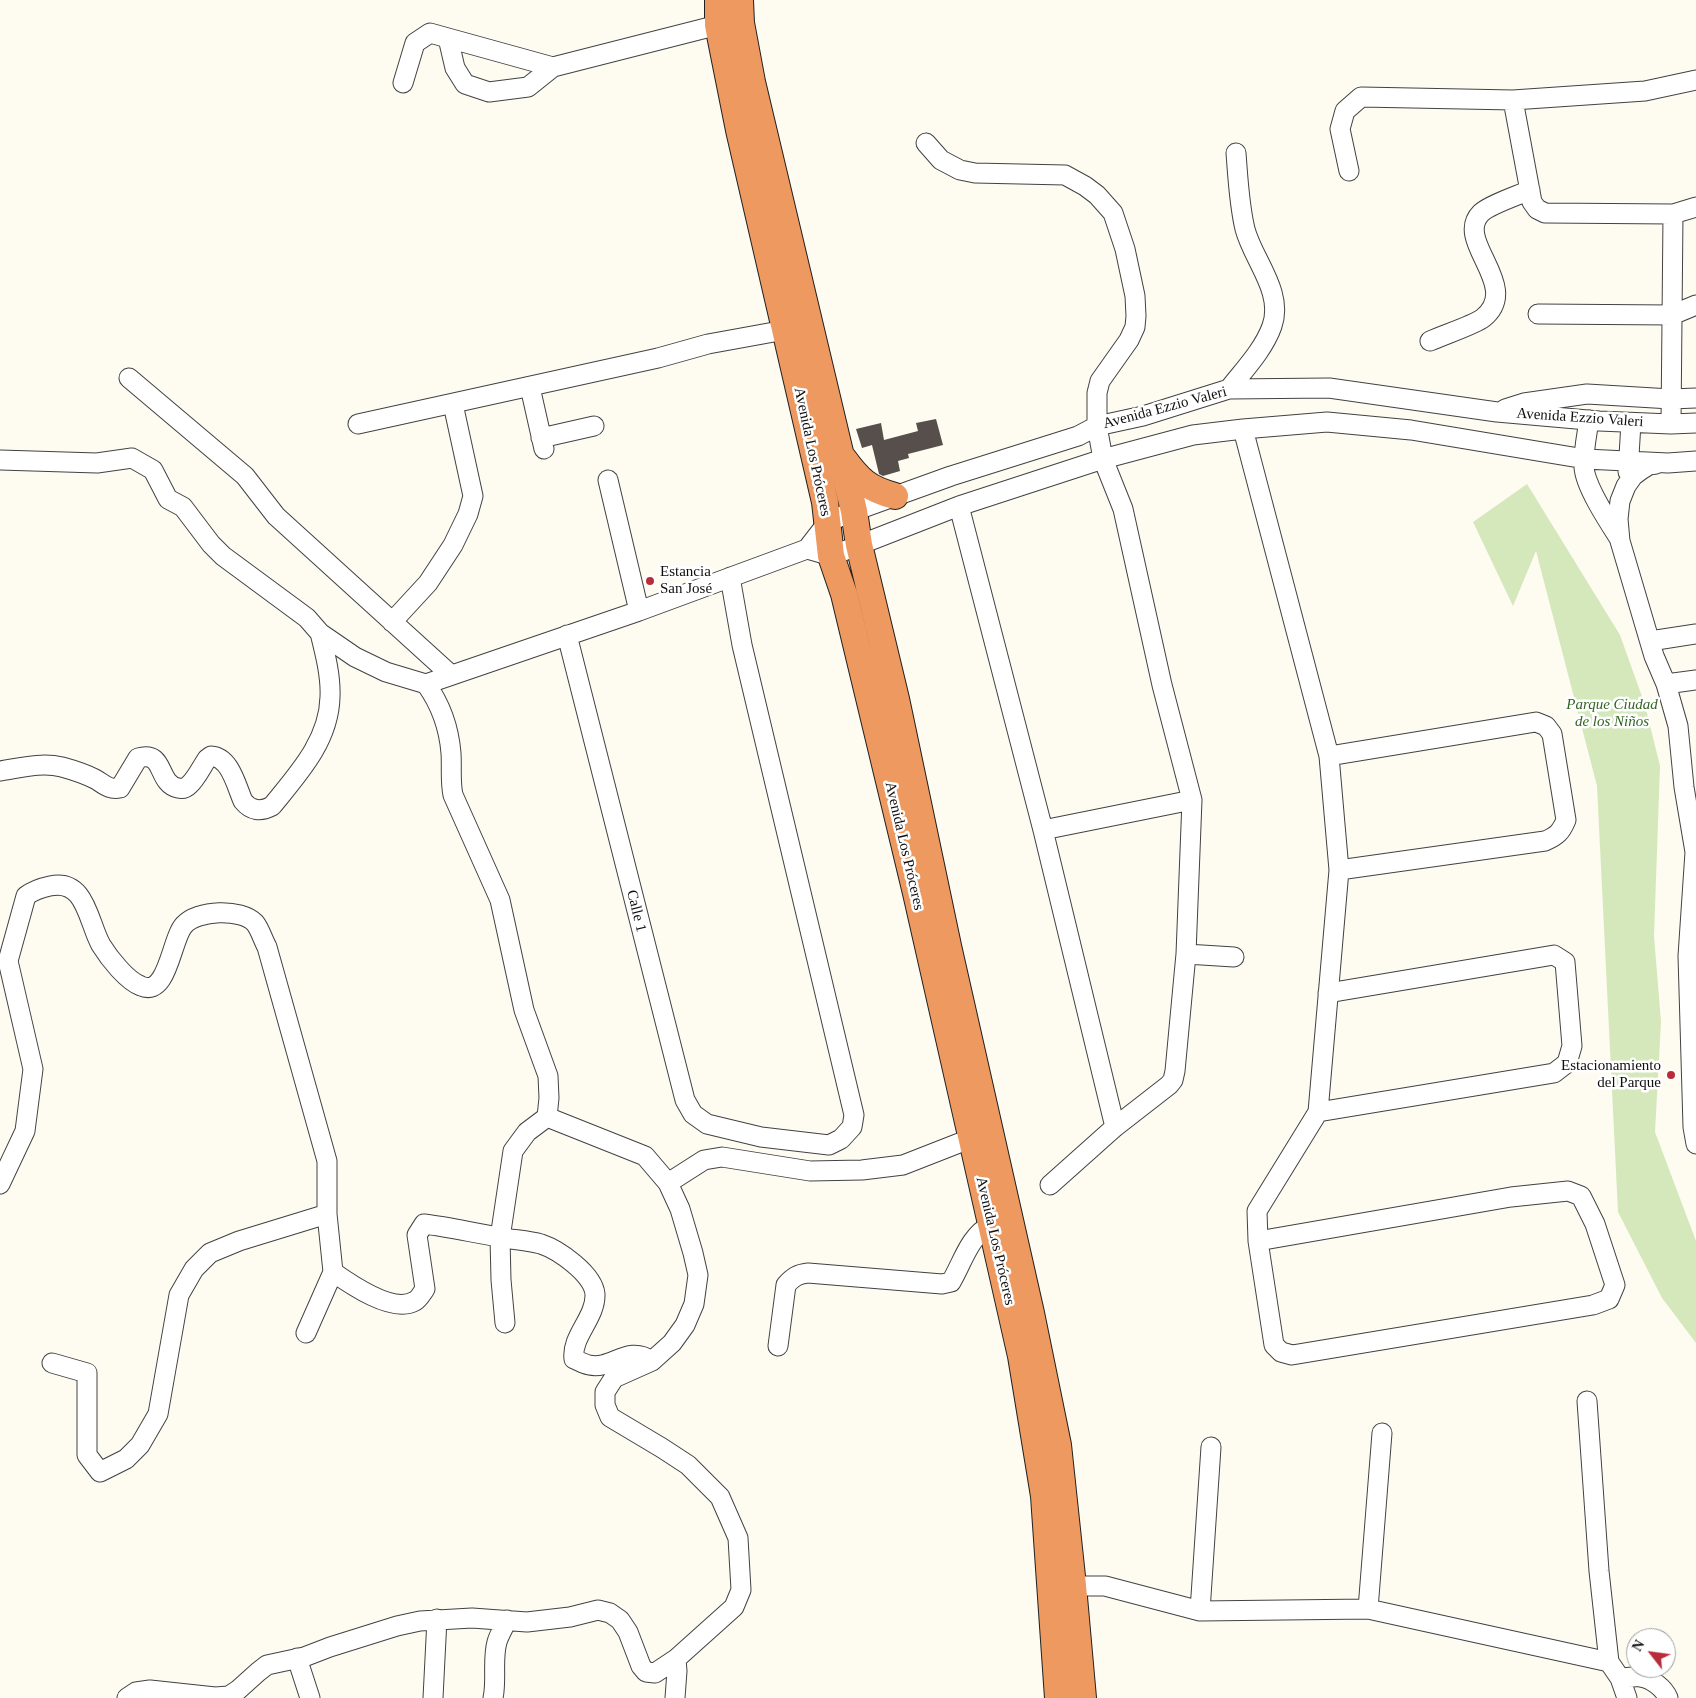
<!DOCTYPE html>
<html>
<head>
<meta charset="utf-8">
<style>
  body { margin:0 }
  #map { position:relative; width:1696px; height:1698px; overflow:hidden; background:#fefbf1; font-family:"Times New Roman",serif }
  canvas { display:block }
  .north { position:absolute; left:1626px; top:1628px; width:50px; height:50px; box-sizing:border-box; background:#fff; border:1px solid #9f9f9f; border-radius:50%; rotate:300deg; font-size:14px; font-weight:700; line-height:20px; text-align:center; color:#0f0f0f }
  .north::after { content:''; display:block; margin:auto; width:18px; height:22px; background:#b92d3b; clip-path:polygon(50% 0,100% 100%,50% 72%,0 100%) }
</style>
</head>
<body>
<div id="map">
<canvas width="1696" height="1698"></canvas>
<div class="north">N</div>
</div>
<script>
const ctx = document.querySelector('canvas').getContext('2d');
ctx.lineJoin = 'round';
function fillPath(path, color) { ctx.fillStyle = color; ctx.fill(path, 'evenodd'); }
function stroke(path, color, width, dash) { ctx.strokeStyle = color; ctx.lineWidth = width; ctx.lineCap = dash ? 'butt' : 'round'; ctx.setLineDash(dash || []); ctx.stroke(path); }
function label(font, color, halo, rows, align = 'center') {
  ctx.font = font + ' "Times New Roman",serif'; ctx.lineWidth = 5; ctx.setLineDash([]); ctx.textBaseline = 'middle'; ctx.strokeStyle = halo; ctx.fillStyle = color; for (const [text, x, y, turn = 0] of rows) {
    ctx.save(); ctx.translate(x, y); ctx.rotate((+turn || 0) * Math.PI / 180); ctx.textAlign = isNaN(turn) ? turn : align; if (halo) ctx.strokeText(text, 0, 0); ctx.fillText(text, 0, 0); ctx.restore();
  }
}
fillPath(new Path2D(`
  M1527 484 1620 635 1645 705 1660 766 1654 936 1661 1022 1655 1132 1696 1241V1343L1662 1298 1618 1212 1597 786 1536 551 1513 606 1473 522Z`), '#d5e8bc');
fillPath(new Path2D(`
  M936 419 943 445 908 454 909 458 898 461 900 471 883 476 879 474 872 445 862 448 856 429 881 423 884 440 918 431 916 423Z`), '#574f4b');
const minor = new Path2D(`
  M448 38 553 67
  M403 83 415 43 430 33 448 38 455 68 465 84 489 92 528 87 553 67 718 25
  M1513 100 1532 202 1537 209 1545 213 1673 214 1696 207
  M926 143 941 160 960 170 975 173 1065 175 1085 186 1097 195 1113 213 1125 249 1135 296 1136 316 1135 327 1129 340 1100 381 1097 393V426L1103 459 1123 509 1162 685 1192 800 1186 954 1175 1071 1173 1080 1169 1085 1115 1127 1050 1185
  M1349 171 1340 129 1345 111 1361 97 1513 100 1645 91 1696 80
  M1538 314 1672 315 1696 305
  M1430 341C1443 335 1474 325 1483 318 1523 286 1453 241 1481 213 1489 205 1519 195 1530 190
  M129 378 245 476 276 516 451 675
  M530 387 544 449
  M1229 389C1244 370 1264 349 1272 326 1284 292 1253 260 1245 229 1239 204 1238 178 1236 153
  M1505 409 1524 403 1587 394 1671 399 1696 398
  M1589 420C1587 435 1583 452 1584 467 1585 486 1608 521 1619 538
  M358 424 658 358 708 344 785 330
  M1671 424 1673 214
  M1243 429 1329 756 1339 870 1318 1112 1257 1211 1258 1241 1274 1345 1281 1352 1292 1355 1593 1305 1609 1299 1615 1285 1595 1224 1581 1196 1568 1191 1511 1197 1258 1241
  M541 438 594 426
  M0 460 97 463 132 458 153 470 168 499 183 507 211 544 223 556 307 618 320 633
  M1656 464 1649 465 1641 470 1633 476 1626 486 1620 501 1618 519 1620 541 1654 656 1666 684 1678 726 1684 787 1695 852 1688 956 1693 1127 1696 1144
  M1628 472 1631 423
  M608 480 639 611
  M959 506 1043 830 1115 1127
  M807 549 828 522 854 511 951 476 1078 436 1097 426 1143 416 1229 389 1329 388 1497 412 1599 421 1671 424 1696 423
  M392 622 428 583 453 545 468 514 473 496 453 404
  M567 635 685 1100 693 1114 707 1124 761 1137 829 1145 841 1139 852 1127 854 1115 742 645 730 577
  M1650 641 1696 634
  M1666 684 1696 680
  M1329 756 1536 722 1546 726 1552 734 1566 820C1561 832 1557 836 1545 841L1339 870
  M0 771C20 768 41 762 62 767 73 770 85 774 95 779 104 784 108 790 120 788L138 758C166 750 156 783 178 788 182 789 186 788 189 785 196 779 201 768 207 759L211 756C230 757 236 785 243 801 251 811 261 812 272 806 298 774 329 741 330 697 331 676 325 653 320 633L355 657 386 672 426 684 639 611 807 549 831 556 959 506 1103 459 1193 435 1243 429 1327 422 1411 430 1585 459 1668 463 1696 461
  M1043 830 1192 800
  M1186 954 1234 957
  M1318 1112 1554 1073 1567 1063 1572 1046 1565 962 1554 955 1328 993
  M668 1183 704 1160 722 1157 810 1171 862 1170 903 1165 972 1138
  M0 1184 25 1131 33 1069 8 961 26 896C34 890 40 888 50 886 86 878 88 922 101 945 109 958 127 981 141 986 168 998 171 939 184 925 197 910 241 908 255 923 260 929 263 940 267 947L327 1161V1214L333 1272 306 1333
  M333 1272C350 1284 393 1314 415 1301 419 1299 422 1293 425 1289L417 1235 424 1224C449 1227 474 1233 499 1237 513 1240 527 1240 541 1244 559 1250 593 1274 595 1294 596 1318 571 1336 574 1359 579 1361 584 1364 589 1365 613 1370 627 1344 652 1361
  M505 1323 501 1280 500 1238 513 1151 527 1132 547 1117
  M778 1346 786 1285C793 1277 798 1274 808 1273L942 1284 951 1282C963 1262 969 1236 991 1225
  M52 1363 87 1373V1455L100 1472 126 1459 140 1445 158 1414 179 1295 194 1269 210 1253 239 1241 327 1214
  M1587 1401 1599 1571 1609 1662
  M1073 1586H1105L1200 1611 1368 1609 1609 1662 1620 1678 1627 1698
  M1368 1609 1382 1433
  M1200 1611 1211 1447
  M297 1658 310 1698
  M1620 1678C1626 1678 1634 1676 1640 1677 1651 1678 1664 1688 1668 1698
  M127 1698 136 1692 150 1690 215 1697 229 1696 238 1690 258 1672 267 1665 304 1657 330 1647 397 1626 420 1621 472 1618 527 1622 570 1617 598 1610 610 1613 620 1620 628 1632 641 1666 646 1672 655 1673 676 1659 734 1607 741 1590 738 1538 720 1497 688 1465 662 1448 610 1417 605 1405V1392L614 1378 652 1361 672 1343 685 1325 694 1304 698 1275 693 1253 680 1209 668 1183 645 1156 547 1117 549 1098 548 1076 524 1010 500 900 453 795C450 781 452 767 451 753 449 728 441 705 426 684
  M433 1698 437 1619
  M493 1698C497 1680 492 1660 497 1642 499 1635 504 1627 507 1620
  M675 1698 677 1671 676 1659`);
const highway = new Path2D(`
  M718 0V25L739 130 825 502 831 556 844 594 916 893 1021 1356 1044 1496 1058 1698
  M740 0 741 23 752 82 854 511 859 545 896 699 948 946 1031 1313 1058 1445 1073 1586 1083 1698
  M843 458C859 480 868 489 895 496`);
stroke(minor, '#424242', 21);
stroke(highway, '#202020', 28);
stroke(minor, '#fff', 19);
stroke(highway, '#ed9960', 26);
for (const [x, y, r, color] of [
  [650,581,5,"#b92d3b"],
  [1671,1075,5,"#b92d3b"]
]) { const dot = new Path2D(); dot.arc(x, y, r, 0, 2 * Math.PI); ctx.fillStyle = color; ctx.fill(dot); stroke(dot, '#fff', 2); }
label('15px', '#0f0f0f', '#fff', [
  ["Avenida Ezzio Valeri",1165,408,-15],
  ["Avenida Ezzio Valeri",1580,418,4],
  ["Avenida Los Próceres",812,452,78],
  ["Avenida Los Próceres",904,846,77],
  ["Calle 1",636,911,76],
  ["Avenida Los Próceres",995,1241,77]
]);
label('15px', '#0f0f0f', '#fff', [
  ["Estancia",660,572],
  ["San José",660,589],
  ["Estacionamiento",1661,1066,"right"],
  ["del Parque",1661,1083,"right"]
], 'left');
label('italic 15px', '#336421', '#fff', [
  ["Parque Ciudad",1612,705],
  ["de los Niños",1612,722]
]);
</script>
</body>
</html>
